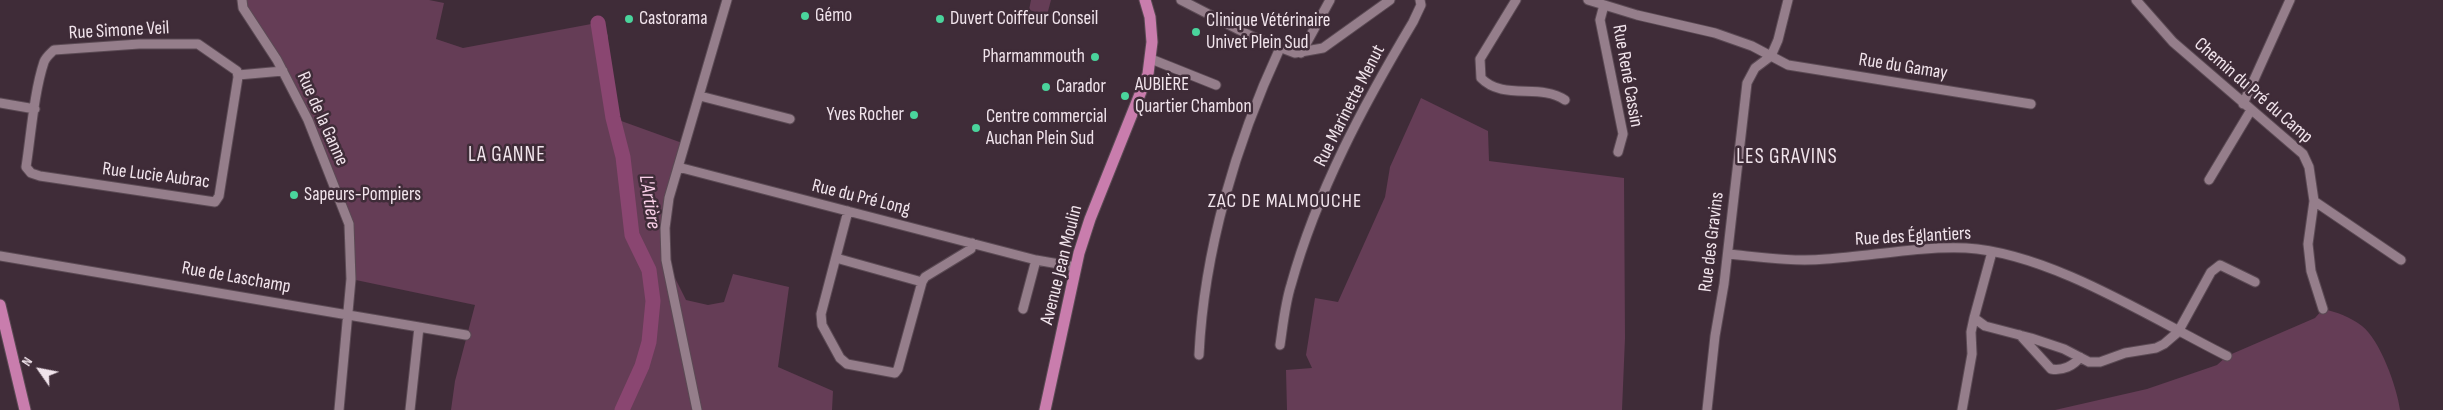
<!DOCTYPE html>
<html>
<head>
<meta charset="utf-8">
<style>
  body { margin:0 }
  #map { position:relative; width:2443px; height:410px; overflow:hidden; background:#3f2c38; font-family:"Sofia Sans Condensed",sans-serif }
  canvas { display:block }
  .north { position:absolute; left:15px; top:345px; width:50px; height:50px; -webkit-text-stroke:4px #3f2c38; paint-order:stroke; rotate:303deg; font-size:14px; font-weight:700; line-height:20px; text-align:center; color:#f1e4ec }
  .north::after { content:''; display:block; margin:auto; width:18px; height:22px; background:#f1e4ec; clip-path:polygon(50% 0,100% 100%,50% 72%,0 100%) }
</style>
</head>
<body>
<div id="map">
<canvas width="2443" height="410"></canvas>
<div class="north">N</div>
</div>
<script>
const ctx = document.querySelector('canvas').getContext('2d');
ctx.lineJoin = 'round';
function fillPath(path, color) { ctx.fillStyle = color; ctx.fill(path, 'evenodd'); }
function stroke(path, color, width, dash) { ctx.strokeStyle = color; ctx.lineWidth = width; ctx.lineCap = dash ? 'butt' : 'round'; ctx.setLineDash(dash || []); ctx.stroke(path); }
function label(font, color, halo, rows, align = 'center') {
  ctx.font = font + ' "Sofia Sans Condensed",sans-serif'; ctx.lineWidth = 5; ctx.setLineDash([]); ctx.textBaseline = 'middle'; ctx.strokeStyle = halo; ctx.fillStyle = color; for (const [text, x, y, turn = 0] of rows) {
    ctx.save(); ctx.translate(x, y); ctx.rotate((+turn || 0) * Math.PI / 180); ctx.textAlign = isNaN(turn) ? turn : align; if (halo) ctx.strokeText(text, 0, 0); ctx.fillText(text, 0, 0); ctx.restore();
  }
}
fillPath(new Path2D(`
  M242 0H429L444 3 436 39 463 48 602 22 608 36 606 79 613 118 685 144 669 198 666 260 686 300 708 305 724 302 733 274 789 287 778 367 833 391 832 410H451L455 381 475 305 351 279 349 224 308 120Z
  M1031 0H1051L1047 15 1029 10Z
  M1421 98 1488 131 1489 161 1624 178 1625 338 1622 410H1287L1286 370 1312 368 1306 355 1315 298 1338 302 1385 197 1390 167Z
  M2323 309C2337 312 2350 317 2362 326 2380 340 2397 387 2400 410H2055L2147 389 2217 365 2227 356 2315 318Z`), '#653d56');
stroke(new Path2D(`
  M598 23 613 118 623 157 632 235 649 270 653 301 649 342 642 366 622 410`), '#8a4671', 15);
const minor = new Path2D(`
  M242 0 243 8 277 60 308 120 349 224 351 279 339 410
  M1181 0 1253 37 1295 53 1323 48 1390 0
  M1516 0 1480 59 1481 78C1503 101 1540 83 1565 100
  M1588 0 1637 15 1715 33 1752 46 1788 65 2031 104
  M2136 0 2173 42 2303 154 2309 167 2314 201 2308 244 2311 271 2323 309
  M1604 5 1600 20 1623 134 1618 152
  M139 44H198L237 71 238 77 219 196 215 202 40 176 31 173 26 167C31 135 34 92 44 62 46 57 50 54 54 50Z
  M1301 53 1330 0
  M1151 59 1216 85
  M238 75 283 71
  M700 96 790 119
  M0 103 35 109
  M2243 104 2290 0
  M678 167 1036 260 1076 267
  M2209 180 2251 110
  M2314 201 2401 260
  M848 211 821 314 822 325 840 358 847 364 895 373 898 369 922 282 925 277 971 249 972 243
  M1992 252 1974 318 1985 326 2031 338 2064 349 2089 362H2100L2125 353 2156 348 2164 344 2178 332 2211 272 2220 265 2255 282
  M1728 254C1760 257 1793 262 1826 259 1871 256 1920 246 1966 248 2050 253 2151 318 2227 356
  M0 256 466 335
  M836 258 922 282
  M1023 309 1036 260
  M2020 335 2051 369C2062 371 2074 366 2080 357
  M1280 345C1283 325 1285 304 1291 285 1317 191 1364 104 1413 22L1421 5 1420 0
  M1199 355C1204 250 1236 143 1280 48
  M410 410 419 327
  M697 410 666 260 665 228 669 198 727 0
  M1707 410 1715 336 1724 284 1747 83 1755 68 1771 56 1778 40 1788 0
  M1962 410 1972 354 1971 332 1974 318`);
const major = new Path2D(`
  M0 305 25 410
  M1045 410 1079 253 1090 219 1148 74 1152 42 1150 17 1145 0`);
stroke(minor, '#5b4a54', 11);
stroke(major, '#5b4a54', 13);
stroke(minor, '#957e8b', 9);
stroke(major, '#c97dad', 11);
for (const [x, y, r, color] of [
  [805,16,5,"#4ad49c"],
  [629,19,5,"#4ad49c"],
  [940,19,5,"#4ad49c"],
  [1196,32,5,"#4ad49c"],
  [1095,57,5,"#4ad49c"],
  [1046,87,5,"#4ad49c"],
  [1125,96,5,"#4ad49c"],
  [914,115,5,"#4ad49c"],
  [976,128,5,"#4ad49c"],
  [294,195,5,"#4ad49c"]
]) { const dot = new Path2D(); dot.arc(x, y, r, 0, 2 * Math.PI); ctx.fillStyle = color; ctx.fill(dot); stroke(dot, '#3f2c38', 2); }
label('19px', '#f1e4ec', '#3f2c38', [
  ["Gémo",815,16],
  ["Castorama",639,19],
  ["Duvert Coiffeur Conseil",950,19],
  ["Clinique Vétérinaire",1206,21],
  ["Univet Plein Sud",1206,43],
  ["Pharmammouth",1085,57,"right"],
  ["AUBIÈRE",1135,85],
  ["Quartier Chambon",1135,107],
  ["Carador",1056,87],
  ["Yves Rocher",904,115,"right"],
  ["Centre commercial",986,117],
  ["Auchan Plein Sud",986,139],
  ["Sapeurs-Pompiers",304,195]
], 'left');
label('19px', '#f1e4ec', '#3f2c38', [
  ["Rue Simone Veil",119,31,-3],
  ["Rue du Gamay",1903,67,9],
  ["Rue René Cassin",1627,76,80],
  ["Chemin du Pré du Camp",2253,91,41],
  ["Rue Marinette Menut",1350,106,-63],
  ["Rue de la Ganne",322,119,66],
  ["Rue Lucie Aubrac",156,176,7],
  ["Rue du Pré Long",861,198,14],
  ["Rue des Églantiers",1913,237,-3],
  ["Rue des Gravins",1712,242,-83],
  ["Avenue Jean Moulin",1062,265,-76],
  ["Rue de Laschamp",236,278,10]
]);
label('italic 20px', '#f8cfe7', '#3f2c38', [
  ["L'Artière",649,202,81]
]);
ctx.letterSpacing = '1px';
label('20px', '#f1e4ec', '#3f2c38', [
  ["ZAC DE MALMOUCHE",1285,202]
]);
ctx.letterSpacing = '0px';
ctx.letterSpacing = '1px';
label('21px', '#f1e4ec', '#3f2c38', [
  ["LA GANNE",507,156],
  ["LES GRAVINS",1787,158]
]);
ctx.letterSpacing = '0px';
</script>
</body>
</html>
